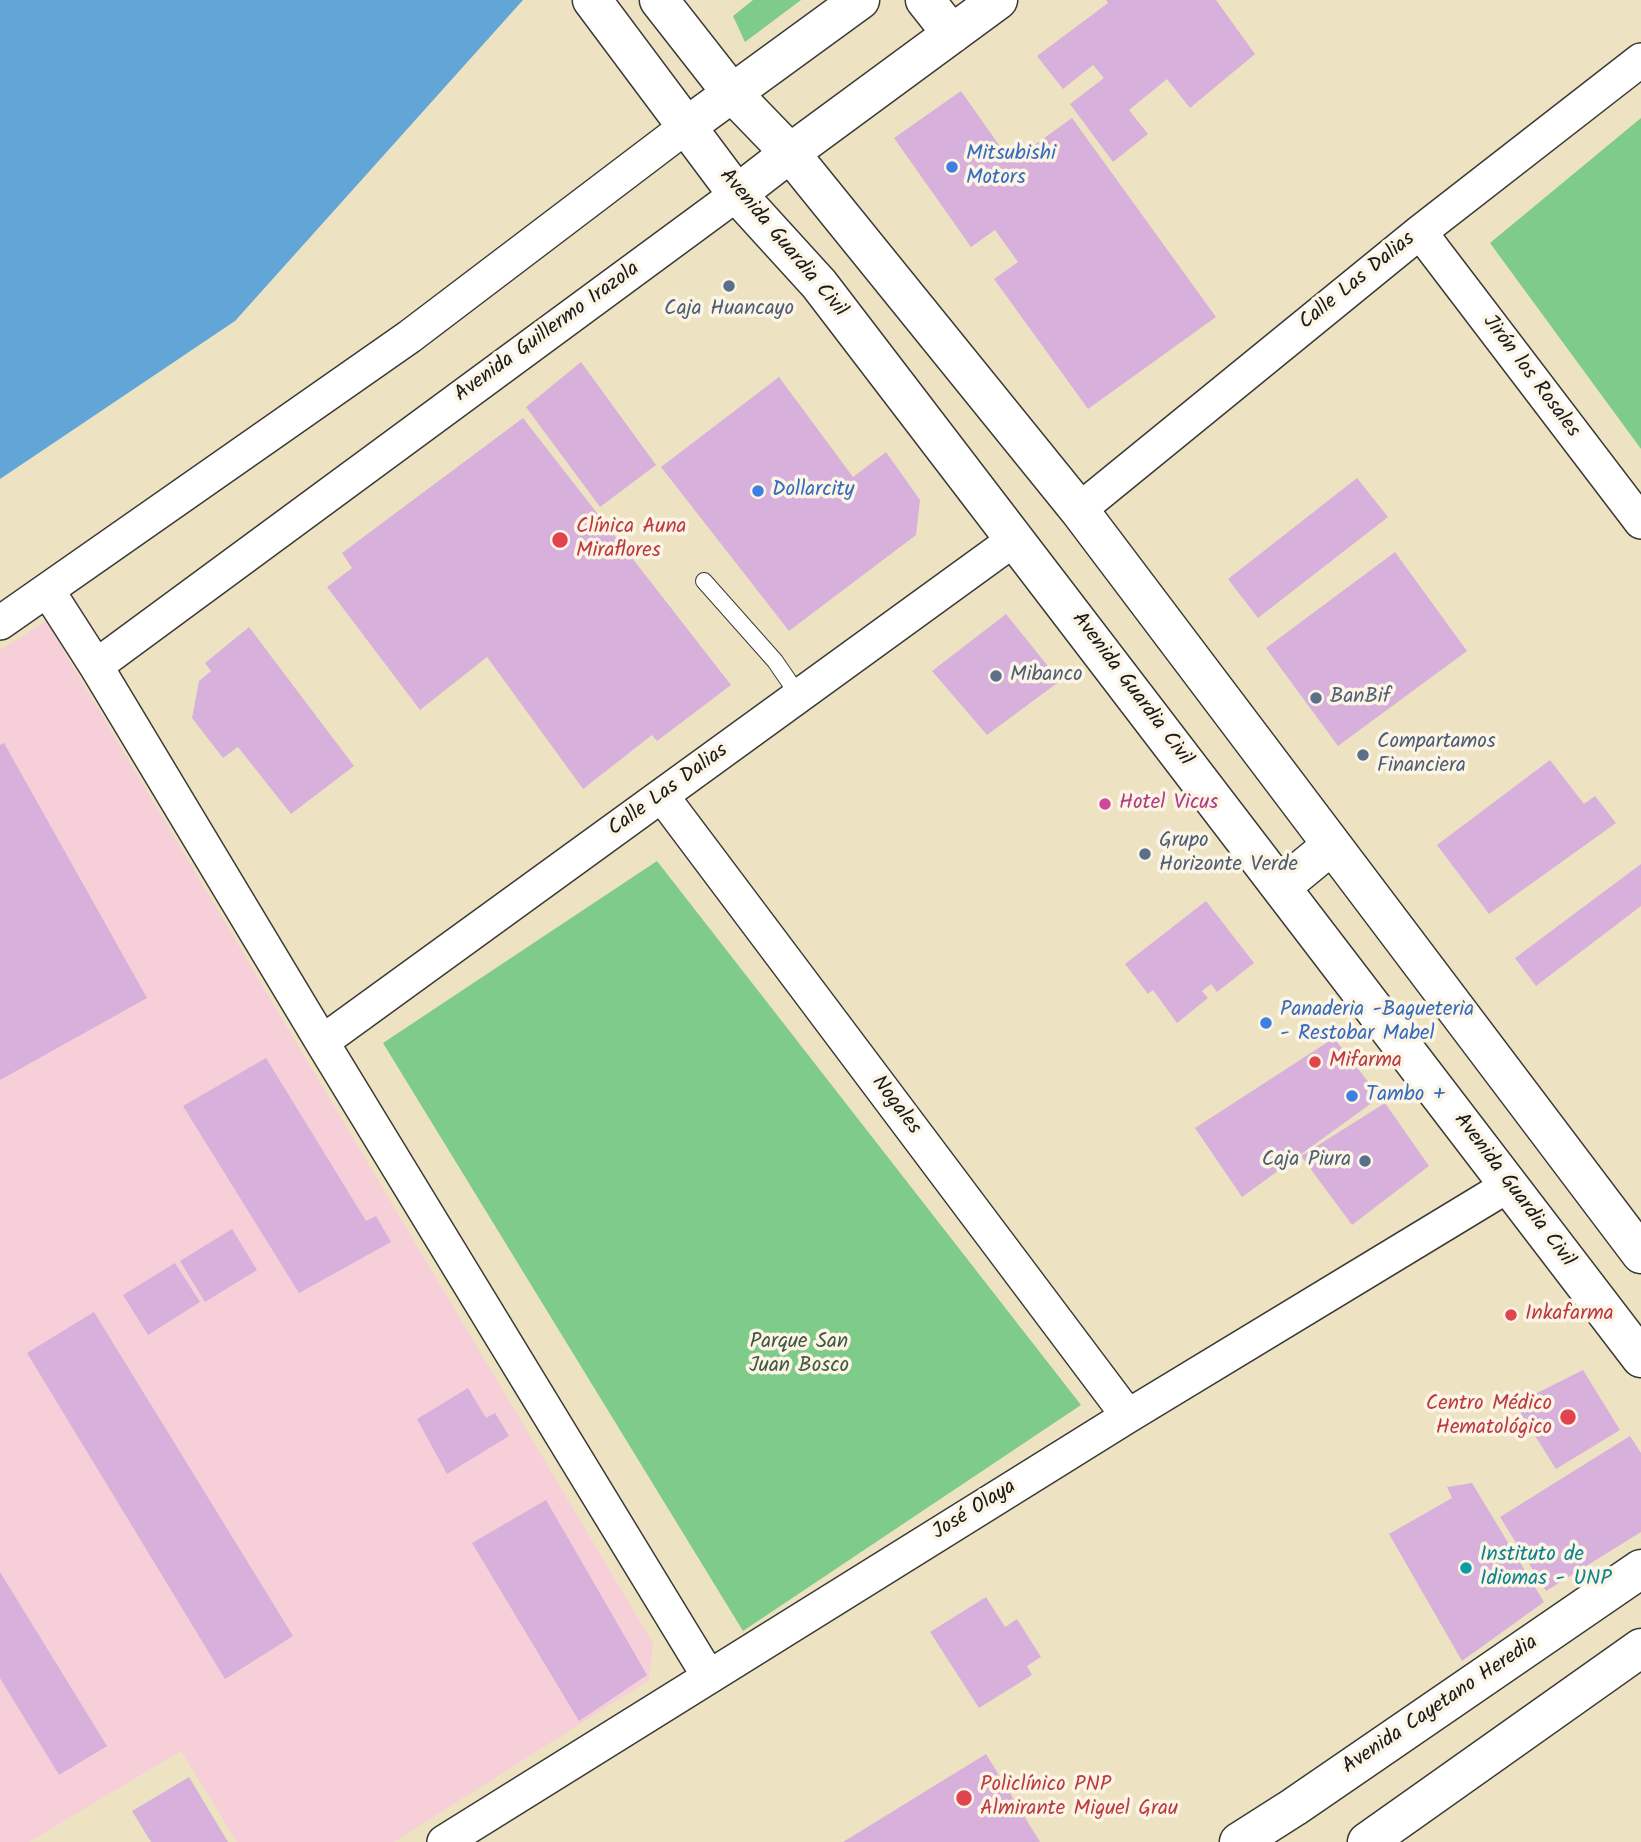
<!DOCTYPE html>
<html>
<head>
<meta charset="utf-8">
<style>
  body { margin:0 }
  canvas { display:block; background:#ede3c3 }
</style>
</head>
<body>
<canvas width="1641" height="1842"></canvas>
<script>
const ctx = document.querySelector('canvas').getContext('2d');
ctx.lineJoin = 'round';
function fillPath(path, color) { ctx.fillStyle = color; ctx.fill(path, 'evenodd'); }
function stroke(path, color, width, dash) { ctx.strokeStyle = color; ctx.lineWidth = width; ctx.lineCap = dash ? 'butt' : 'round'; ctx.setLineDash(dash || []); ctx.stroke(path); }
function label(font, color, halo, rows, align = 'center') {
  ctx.font = font + ' Kalam,sans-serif'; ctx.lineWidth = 7; ctx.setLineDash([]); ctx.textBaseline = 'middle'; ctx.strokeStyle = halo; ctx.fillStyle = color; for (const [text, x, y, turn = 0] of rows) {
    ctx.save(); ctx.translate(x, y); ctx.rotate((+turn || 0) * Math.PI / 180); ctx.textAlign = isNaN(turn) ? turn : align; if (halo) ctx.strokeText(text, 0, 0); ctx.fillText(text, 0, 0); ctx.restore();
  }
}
fillPath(new Path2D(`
  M46 621 653 1643 649 1680 394 1842H237L181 1751 29 1842H0V650Z`), '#f6cfd8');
fillPath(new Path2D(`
  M753 0H801L745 42 733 16Z
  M1641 118V449L1490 243Z
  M657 861 1081 1405 743 1631 383 1043Z`), '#7fcb8a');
fillPath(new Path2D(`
  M0 0H523L235 321 0 479Z`), '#61a6d6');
fillPath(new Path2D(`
  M1106 0H1216L1255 54 1190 108 1167 79 1129 110 1148 134 1113 162 1070 104 1104 78 1093 65 1063 89 1037 56 1108 3Z
  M961 91 1011 162 1072 118 1216 317 1088 409 994 279 1018 262 995 230 971 247 894 138Z
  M581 362 656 465 600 507 526 407Z
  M779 377 853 477 886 452 920 500 916 535 789 631 661 467Z
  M523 418 731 685 657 741 652 735 583 789 487 657 420 710 327 587 352 568 342 553Z
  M1357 478 1388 517 1258 618 1228 579Z
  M1395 552 1467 651 1338 746 1266 648Z
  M1006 614 1060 681 987 735 932 671Z
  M249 627 354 766 291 814 238 747 223 758 192 718 199 681 211 671 205 663Z
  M4 743 147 998 0 1080V745Z
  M1550 760 1584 804 1595 796 1616 823 1489 914 1437 845Z
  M1641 864V906L1536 986 1515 958Z
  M1206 901 1254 963 1217 992 1211 984 1202 991 1208 998 1177 1023 1153 990 1148 994 1125 964Z
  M1334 1038 1380 1097 1242 1197 1195 1128Z
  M266 1058 366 1221 376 1216 391 1242 299 1293 183 1106Z
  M1385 1103 1429 1166 1352 1225 1301 1156Z
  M232 1229 257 1270 205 1302 180 1261Z
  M175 1263 200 1302 148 1335 123 1295Z
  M94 1312 293 1636 225 1679 27 1353Z
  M1583 1370 1620 1430 1556 1469 1515 1404Z
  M468 1388 486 1418 495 1413 509 1436 447 1474 417 1419Z
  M1630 1436 1641 1453V1532L1546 1591 1500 1517Z
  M1472 1483 1544 1602 1462 1661 1389 1534 1452 1498 1447 1487Z
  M546 1500 647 1675 579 1721 472 1543Z
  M0 1572 107 1746 59 1775 0 1678Z
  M986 1597 1005 1627 1017 1619 1041 1657 1027 1666 1032 1675 979 1708 930 1632Z
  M986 1754 1040 1842H843Z
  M189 1777 228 1842H151L132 1811Z`), '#d7b1db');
const lane = new Path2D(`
  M704 581 775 661 799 696`);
const street = new Path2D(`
  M1420 232 1641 522
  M1079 510 1420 232 1641 60
  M48 591 96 666 322 1042 709 1677
  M0 623 409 337 687 126
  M96 666 737 194
  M662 796 1128 1416
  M322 1042 1015 539
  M444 1842 1128 1416 1509 1185`);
const secondary = new Path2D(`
  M925 0 952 34
  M687 126 860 0
  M737 194 790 153 998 0
  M1239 1842 1294 1807 1641 1569
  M1367 1842 1641 1648`);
const primary = new Path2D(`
  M592 0 737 194 819 284 1641 1358
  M659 0 731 92 790 153 1079 510 1641 1254
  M1281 887 1332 845`);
stroke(lane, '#3b3a35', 18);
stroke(street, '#3b3a35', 36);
stroke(secondary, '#3b3a35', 41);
stroke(primary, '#3b3a35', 41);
stroke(lane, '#fff', 16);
stroke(street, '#fff', 33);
stroke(secondary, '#fff', 38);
stroke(primary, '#fff', 38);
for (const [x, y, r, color] of [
  [952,167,7,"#3f7fe0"],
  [729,286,7,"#5c6f8a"],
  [758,491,7,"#3f7fe0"],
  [560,540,9,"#e0444e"],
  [996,676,7,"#5c6f8a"],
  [1316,698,7,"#5c6f8a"],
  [1363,755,7,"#5c6f8a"],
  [1105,804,7,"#d1479c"],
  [1145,854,7,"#5c6f8a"],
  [1266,1023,7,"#3f7fe0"],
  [1315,1062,7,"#e0444e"],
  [1352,1096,7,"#3f7fe0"],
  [1365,1161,7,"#5c6f8a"],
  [1511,1315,7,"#e0444e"],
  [1568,1417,9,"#e0444e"],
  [1466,1568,7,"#0f9aa8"],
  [964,1798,9,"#e0444e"]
]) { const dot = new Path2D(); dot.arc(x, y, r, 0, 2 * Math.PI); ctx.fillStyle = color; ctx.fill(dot); stroke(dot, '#fcf5e5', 2.5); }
label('21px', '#366cbe', '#fcf5e5', [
  ["Mitsubishi",966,155],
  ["Motors",966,179],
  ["Dollarcity",772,491],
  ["Panaderia -Bagueteria",1280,1011],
  ["- Restobar Mabel",1280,1035],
  ["Tambo +",1366,1096]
], 'left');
label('21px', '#1c1c1c', '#fcf5e5', [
  ["Avenida Guardia Civil",782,244,50],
  ["Calle Las Dalias",1358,282,-39],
  ["Avenida Guillermo Irazola",548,333,-36],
  ["Jirón los Rosales",1530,377,53],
  ["Avenida Guardia Civil",1131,690,53],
  ["Calle Las Dalias",669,791,-36],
  ["Nogales",895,1106,53],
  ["Avenida Guardia Civil",1513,1191,53],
  ["José Olaya",975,1511,-32],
  ["Avenida Cayetano Heredia",1441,1706,-34]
]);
label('21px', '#4e5e75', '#fcf5e5', [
  ["Caja Huancayo",729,310,"center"],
  ["Mibanco",1010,676],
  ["BanBif",1330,698],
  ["Compartamos",1377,743],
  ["Financiera",1377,767],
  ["Grupo",1159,842],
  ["Horizonte Verde",1159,866],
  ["Caja Piura",1351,1161,"right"]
], 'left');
label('21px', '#be3a42', '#fcf5e5', [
  ["Clínica Auna",576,528],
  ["Miraflores",576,552],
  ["Mifarma",1329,1062],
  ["Inkafarma",1525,1315],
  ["Centro Médico",1552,1405,"right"],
  ["Hematológico",1552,1429,"right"],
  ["Policlínico PNP",980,1786],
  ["Almirante Miguel Grau",980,1810]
], 'left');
label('21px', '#b23c85', '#fcf5e5', [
  ["Hotel Vicus",1119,804]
], 'left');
label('21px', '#3f5942', '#fcf5e5', [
  ["Parque San",799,1343],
  ["Juan Bosco",799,1367]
]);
label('21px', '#0d838f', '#fcf5e5', [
  ["Instituto de",1480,1556],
  ["Idiomas - UNP",1480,1580]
], 'left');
</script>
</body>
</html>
